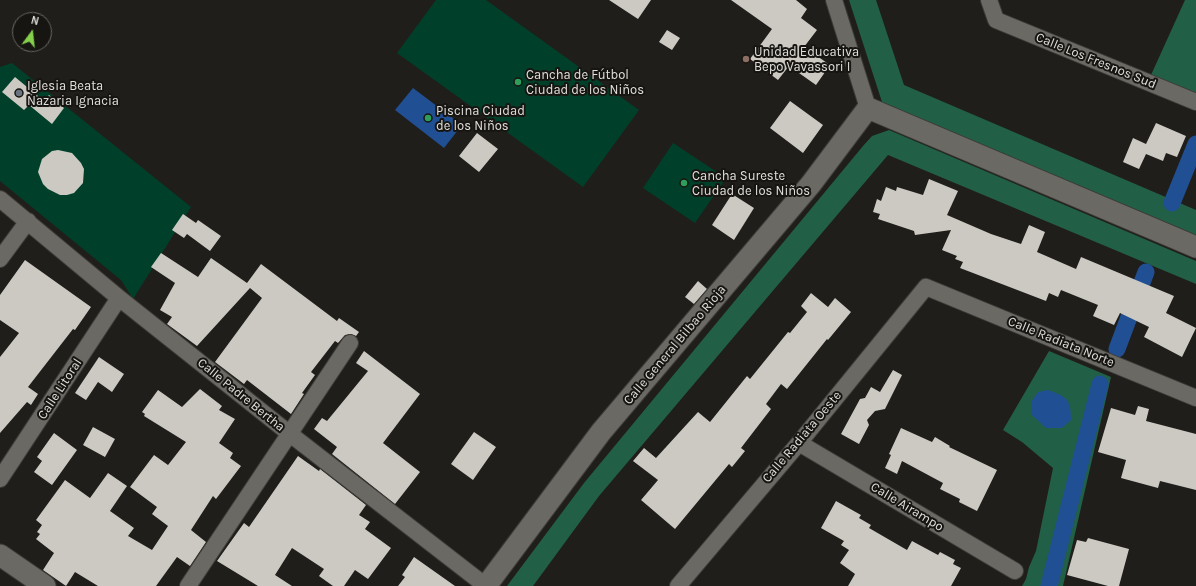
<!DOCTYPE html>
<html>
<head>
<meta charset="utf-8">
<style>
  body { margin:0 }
  #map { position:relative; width:1196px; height:586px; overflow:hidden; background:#201e1a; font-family:Karla,sans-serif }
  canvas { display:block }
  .north { position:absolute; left:12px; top:12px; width:40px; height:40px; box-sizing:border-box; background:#171511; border:1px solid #686662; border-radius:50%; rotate:15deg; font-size:11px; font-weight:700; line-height:16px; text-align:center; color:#e1dfdc }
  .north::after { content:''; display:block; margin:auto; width:14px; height:18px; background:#84d04d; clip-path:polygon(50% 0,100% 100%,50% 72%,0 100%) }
</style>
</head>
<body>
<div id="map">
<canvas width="1196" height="586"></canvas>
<div class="north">N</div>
</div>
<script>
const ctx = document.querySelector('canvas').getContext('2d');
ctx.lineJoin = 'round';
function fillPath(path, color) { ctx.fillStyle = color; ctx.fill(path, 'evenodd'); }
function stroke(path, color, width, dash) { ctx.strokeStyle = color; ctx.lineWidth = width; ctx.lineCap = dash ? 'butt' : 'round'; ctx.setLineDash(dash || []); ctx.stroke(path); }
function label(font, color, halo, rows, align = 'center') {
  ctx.font = font + ' Karla,sans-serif'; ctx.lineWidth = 4; ctx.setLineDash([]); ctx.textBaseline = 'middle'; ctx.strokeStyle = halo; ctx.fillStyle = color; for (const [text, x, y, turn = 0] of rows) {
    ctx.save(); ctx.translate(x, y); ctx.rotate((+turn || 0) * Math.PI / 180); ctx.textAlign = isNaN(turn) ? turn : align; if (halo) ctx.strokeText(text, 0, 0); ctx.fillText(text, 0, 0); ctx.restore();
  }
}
fillPath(new Path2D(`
  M436 0H486L639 110 583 187 397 53Z
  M12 63 191 207 133 299 121 280 0 181V67Z
  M673 143 726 178 695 223 643 188Z`), '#00402a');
fillPath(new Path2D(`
  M849 0H876L904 85 1196 210V235L882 102Z
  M1185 0H1196V94L1151 75Z
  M889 130 1196 261V284L888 155 599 496 533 586H507L584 483 863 146 872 136Z
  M1049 351 1111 377 1063 586H1022L1026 579 1029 567 1036 551 1053 468 1022 442 1003 430Z`), '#225f47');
fillPath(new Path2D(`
  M413 88 462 125 444 148 395 110Z
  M1048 390C1067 397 1071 399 1071 420L1062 428H1046L1031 414V402L1038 392Z`), '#214f94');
stroke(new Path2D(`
  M1172 203 1196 144
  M1117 349 1146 272
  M1049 586 1100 384`), '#214f94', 17);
fillPath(new Path2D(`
  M609 0H651L638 19Z
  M731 0H796L807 9 801 18 817 30 804 47 830 65 816 85 789 66 778 80 750 59 772 29Z
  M667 30 680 38 672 50 659 42Z
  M15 77 44 101 49 95 64 108 52 124 29 105 24 110 2 92Z
  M790 101 823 125 803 153 770 128Z
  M1156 123 1186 136 1177 157 1166 153 1163 161 1146 154 1139 169 1123 162 1133 138 1146 144Z
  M477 133 498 149 479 172 459 156Z
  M58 150 72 153 81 163 84 169 83 183 74 193 67 195H60L48 189 43 184 38 172 42 159 52 151Z
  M929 179 958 191 947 215 991 234 1021 244 1029 225 1045 232 1037 252 1076 269 1081 257 1174 296 1166 313 1196 328 1182 357 1144 337 1149 327 1120 313 1114 325 1093 316 1098 305 1061 290 1058 297 1049 293 1046 301 960 268 963 262 955 259 957 256 942 250 951 230 915 235 914 231 878 219 880 214 873 212 877 199 881 201 886 187 896 191 897 187 923 195Z
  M732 194 754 208 734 240 712 225Z
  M183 214 196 223 198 220 221 236 210 251 187 234 184 238 172 230Z
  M161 253 198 277 211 258 247 283 261 264 337 321 339 318 359 332 356 336 351 334 345 335 338 343 335 341 311 372 315 375 302 393 304 394 291 414 247 380 244 384 215 362 262 298 250 288 197 346 167 324 172 317 160 310 175 283 151 267Z
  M25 260 91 307 75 330 73 329 28 387 38 394 31 405 27 402 0 433V357L19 333 0 320V295Z
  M698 281 707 289 694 304 685 297Z
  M811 293 828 307 835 298 851 312 828 340 827 339 787 389 781 384 766 404 771 409 741 448 745 451 732 467 729 464 675 529 641 500 658 480 633 461 644 448 656 458 698 412 710 422 747 376 750 379 788 332 790 333 807 312 801 306Z
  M364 351 420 394 383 443 420 472 395 504 332 454 337 447 314 429 322 418 327 421 368 371 356 363Z
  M99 357 124 374 112 392 98 382 86 400 75 393Z
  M893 370 902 375 885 409 875 411 867 420 869 425 859 444 841 434 860 399 865 398 871 387 880 392Z
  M200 389 222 406 219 410 235 419 219 443 233 453 230 458 241 466 216 499 213 496 191 530 206 542 190 566 177 557 156 586H98L75 572 66 586 43 570 54 553 36 539 40 534 37 532 42 525 36 520 65 480 90 498 108 473 127 486 110 511 134 528 128 536 152 550 168 526 152 514 157 507 130 487 154 455 168 465 186 442 144 416 145 414 142 412 158 390 182 407Z
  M1138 406 1149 409 1146 421 1196 434V490L1160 481 1158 488 1121 478 1126 460 1098 452 1111 408 1135 415Z
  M93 427 115 439 105 457 83 445Z
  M901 428 932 442 935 437 950 446 949 447 997 470 977 511 959 502 960 499 940 489 943 483 902 461 897 474 885 468 891 455 889 454Z
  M474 432 496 447 473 480 451 464Z
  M54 433 77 450 52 485 34 472 42 461 37 457Z
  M298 456 319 471 320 469 366 505 359 515 370 522 365 529 391 548 368 579 355 570 344 586H333L319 576 324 569 292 548 275 575 292 586H258L217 561 244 523 249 527Z
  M836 501 861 515 859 518 871 525 869 528 907 550 912 541 938 555 940 552 955 560 953 564 961 568 951 586H848L855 574 840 563 849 550 841 545 844 541 821 528Z
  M1088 538 1129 549 1119 586H1108L1067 575 1077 540 1086 542Z
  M414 557 455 586H398L405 577 402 575Z`), '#cbc9c2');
const minor = new Path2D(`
  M834 0 868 108
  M989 0 996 20 1196 102
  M0 199 119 298 290 434 486 586
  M0 259 28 221
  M799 443 1015 571
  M0 479 119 298
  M188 586 350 343
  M678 586 799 443 926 287 1196 398`);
const tertiary = new Path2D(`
  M0 555 45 586
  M486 586 601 432 811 184 868 108 1196 247`);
stroke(minor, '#3e3c39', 18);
stroke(tertiary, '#3e3c39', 23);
stroke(minor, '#6b6963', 16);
stroke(tertiary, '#6b6963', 21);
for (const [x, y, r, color] of [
  [746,59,4,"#8d6e63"],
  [518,82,4,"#2e9e5b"],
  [19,93,4,"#6b7280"],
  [428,118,4,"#2e9e5b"],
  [684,183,4,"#2e9e5b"]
]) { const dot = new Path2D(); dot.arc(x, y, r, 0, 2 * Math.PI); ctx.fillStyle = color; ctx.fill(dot); stroke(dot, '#171511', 1.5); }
label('13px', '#e1dfdc', '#171511', [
  ["Unidad Educativa",754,52],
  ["Bepo Vavassori I",754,67],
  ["Cancha de Fútbol",526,75],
  ["Ciudad de los Niños",526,90],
  ["Iglesia Beata",27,86],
  ["Nazaria Ignacia",27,101],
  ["Piscina Ciudad",436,111],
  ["de los Niños",436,126],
  ["Cancha Sureste",692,176],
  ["Ciudad de los Niños",692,191]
], 'left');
label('13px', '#e1dfdc', '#171511', [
  ["Calle Los Fresnos Sud",1096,61,22],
  ["Calle Radiata Norte",1061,342,22],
  ["Calle General Bilbao Rioja",675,345,-50],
  ["Calle Litoral",60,389,-57],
  ["Calle Padre Bertha",241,395,39],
  ["Calle Radiata Oeste",802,437,-50],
  ["Calle Airampo",907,507,31]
]);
</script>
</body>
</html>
